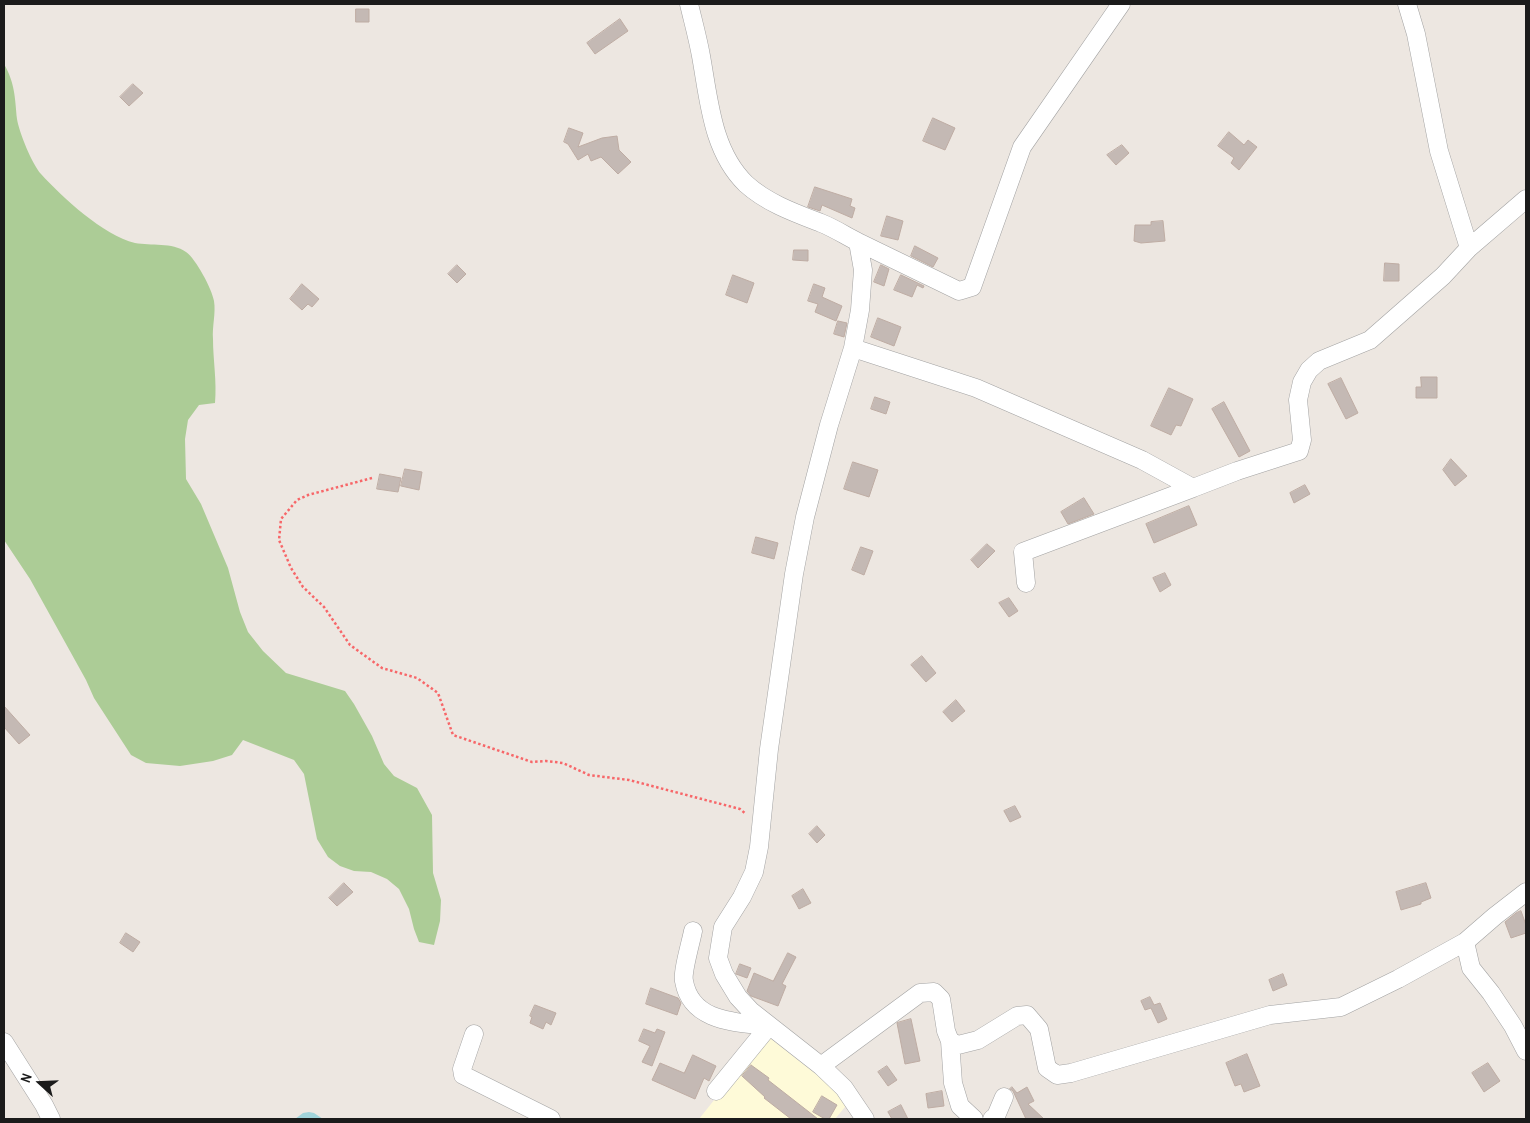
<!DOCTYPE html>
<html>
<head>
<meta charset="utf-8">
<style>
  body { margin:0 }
  #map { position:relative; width:1530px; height:1123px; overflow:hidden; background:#ede7e1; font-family:"Archivo Narrow",sans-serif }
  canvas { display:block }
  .frame { position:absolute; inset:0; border:5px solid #1b1b1b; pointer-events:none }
  .north { position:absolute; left:15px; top:1058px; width:50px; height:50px; -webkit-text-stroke:4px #fff; paint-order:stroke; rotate:290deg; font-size:14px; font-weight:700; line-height:20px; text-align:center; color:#1b1b1b }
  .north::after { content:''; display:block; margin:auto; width:18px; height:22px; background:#1b1b1b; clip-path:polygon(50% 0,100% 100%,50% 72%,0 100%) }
</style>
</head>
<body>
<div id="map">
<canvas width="1530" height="1123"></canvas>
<div class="frame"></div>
<div class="north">N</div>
</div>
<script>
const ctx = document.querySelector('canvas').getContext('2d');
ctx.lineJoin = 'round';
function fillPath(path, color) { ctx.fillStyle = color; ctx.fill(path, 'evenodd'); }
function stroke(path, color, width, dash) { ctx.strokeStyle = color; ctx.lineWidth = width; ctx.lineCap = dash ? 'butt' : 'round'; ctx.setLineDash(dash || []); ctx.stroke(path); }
fillPath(new Path2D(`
  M766 1035 843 1095 845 1107 835 1119H699Z`), '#fefad8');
fillPath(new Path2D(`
  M4 64C15 83 15 98 17 119 19 132 32 164 41 174 63 198 103 235 135 243 151 246 172 242 186 252 196 259 212 289 214 301 216 313 212 327 213 339 213 360 217 381 215 403L199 405 188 420 185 439 186 479 201 504 228 568 240 612 248 632 263 651 286 673 345 691 354 704 372 736 384 764 394 776 417 788 432 815 433 873 441 900 440 921 434 945 419 942 414 929 409 909 399 889 387 879 371 872 354 871 340 866 328 857 317 839 304 774 294 760 243 740 232 755 213 761 180 766 146 763 131 755 94 698 86 680 30 579 4 540Z`), '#accc96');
fillPath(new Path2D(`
  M309 1112 314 1113 323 1119H295L303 1113Z`), '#a1d4da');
const building = new Path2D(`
  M356 9H369V22H356Z
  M620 19 628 31 595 54 587 43Z
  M133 84 143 93 129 106 120 97Z
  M933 118 955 128 945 150 923 141Z
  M569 128 583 133 578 147 602 138 617 136 619 150 631 162 618 174 601 157 591 161 588 154 578 160 568 144 564 142Z
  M1229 132 1244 145 1248 140 1257 147 1239 170 1231 163 1234 158 1218 146Z
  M1122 145 1129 153 1116 165 1107 155Z
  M815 187 852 199 850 206 855 208 852 218 822 205 820 211 808 207Z
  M887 216 903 221 898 240 881 236Z
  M1163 221 1165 241 1141 243 1134 241 1135 225H1151V222Z
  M915 246 938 258 933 267 911 256Z
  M794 250H808V261L793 260Z
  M1385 263 1399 264V281H1384Z
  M457 265 466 274 457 283 448 274Z
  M881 265 889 269 884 286 874 282Z
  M733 275 754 283 747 303 726 295Z
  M901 275 924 286 923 288 917 285 912 297 894 290Z
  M302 284 319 299 312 307 308 304 302 310 290 299Z
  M814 284 825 288 822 297 842 306 836 321 815 312 818 304 808 301Z
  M878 318 901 327 894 346 871 337Z
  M838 321 847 323 844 337 834 334Z
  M1421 377H1437V398H1416V387H1421Z
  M1341 378 1358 413 1346 419 1328 384Z
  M1169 388 1193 399 1181 426 1176 425 1171 435 1151 426Z
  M875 397 890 402 886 414 871 409Z
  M1224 402 1250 451 1239 457 1212 409Z
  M1451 459 1467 476 1455 486 1443 470Z
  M853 462 878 470 869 497 844 489Z
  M405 469 422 472 419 490 401 486Z
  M380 474 401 478 398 492 377 489Z
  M1305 485 1310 494 1294 503 1290 493Z
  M1084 498 1094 514 1068 524 1061 512Z
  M1189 506 1197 525 1154 543 1146 524Z
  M756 537 778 543 774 559 752 553Z
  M987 544 995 551 978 568 971 560Z
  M861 547 873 551 864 575 852 570Z
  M1165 573 1171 585 1160 592 1153 578Z
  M1009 598 1018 611 1009 617 999 603Z
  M922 656 936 673 926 682 911 665Z
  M956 700 965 711 952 722 943 712Z
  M4 706 30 735 19 744 4 727Z
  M1015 806 1021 817 1010 822 1004 811Z
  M817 826 825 835 817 843 809 834Z
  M344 883 353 892 337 906 329 898Z
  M1426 883 1431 898 1421 902V904L1401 910 1396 892Z
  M803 889 811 903 799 909 792 896Z
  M1521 911 1526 925V933L1511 938 1505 922 1516 913Z
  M126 933 140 942 133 952 120 943Z
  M788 953 796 957 782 984 786 986 778 1006 751 996 747 991 754 973 773 981Z
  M740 964 751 968 747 978 736 974Z
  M1283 974 1287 985 1273 991 1269 980Z
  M651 988 678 998 681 1003 677 1015 646 1004Z
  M1150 997 1154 1005 1160 1003 1167 1019 1158 1023 1151 1008 1145 1010 1141 1001Z
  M535 1005 556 1013 551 1025 546 1022 543 1029 530 1023 532 1017 530 1016Z
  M911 1019 920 1061 905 1064 897 1023Z
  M644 1029 655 1033 657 1029 665 1032 652 1066 642 1062 650 1046 639 1041Z
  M1247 1054 1260 1086 1244 1092 1241 1084 1235 1086 1226 1063Z
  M693 1055 716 1066 709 1081 704 1078 695 1099 652 1080 660 1063 684 1073Z
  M1488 1063 1500 1081 1484 1092 1472 1073Z
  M751 1065 769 1078 768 1080 818 1119H791L764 1098 765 1097 742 1076Z
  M887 1066 897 1080 888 1086 878 1072Z
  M1012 1087 1017 1093 1027 1087 1034 1101 1028 1104 1044 1119H1026L1013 1091 1010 1089Z
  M942 1091 944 1106 928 1108 926 1094Z
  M822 1096 837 1105 829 1119H825L813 1112Z
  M901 1105 908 1119H892L888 1112Z`);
fillPath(building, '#c4b9b4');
stroke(building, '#beaca3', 1);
const minor = new Path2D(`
  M689 4C693 21 698 39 701 56 709 100 712 151 746 184 767 203 795 213 821 223 834 228 846 236 858 242L863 270 860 310 853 348 829 425 805 517 794 574 769 749 759 847 754 872 742 897 723 927 718 958 724 974 738 997 751 1011 821 1066 844 1088 865 1119
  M1407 4 1416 34 1439 151 1469 248
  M858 242 959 291 972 287 1022 147 1121 4
  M853 348 976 388 1142 460 1193 488 1237 471 1299 451 1302 440 1298 400 1302 382 1309 370 1319 361 1370 340 1443 276 1469 248 1526 199
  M1026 583 1023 552 1193 488
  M693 931C691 942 682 972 684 981 691 1022 735 1022 768 1026
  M1465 942 1471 968 1491 993 1513 1026 1526 1051
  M474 1034 462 1069 463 1075 551 1119
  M950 1041 953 1083 960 1106 974 1119
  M4 1042 44 1105 51 1119
  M821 1066 920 993 934 992 941 999 946 1031 950 1041 958 1045 978 1040 1017 1016 1027 1015 1039 1029 1047 1068 1057 1075 1071 1073 1270 1015 1341 1007 1398 979 1465 942 1495 916 1526 892
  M716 1091 769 1026
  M992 1119 996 1116 1004 1097`);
stroke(minor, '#a2a2a2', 19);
stroke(new Path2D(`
  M372 478 308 495 297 500 281 519 279 540 291 568 303 587 324 607 350 645 382 668 417 678 438 693 453 735 532 762 546 761 563 763 589 775 629 780 740 809 746 814`), '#f76769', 2.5, [2.5, 2.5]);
stroke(minor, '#fff', 18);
</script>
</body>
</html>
